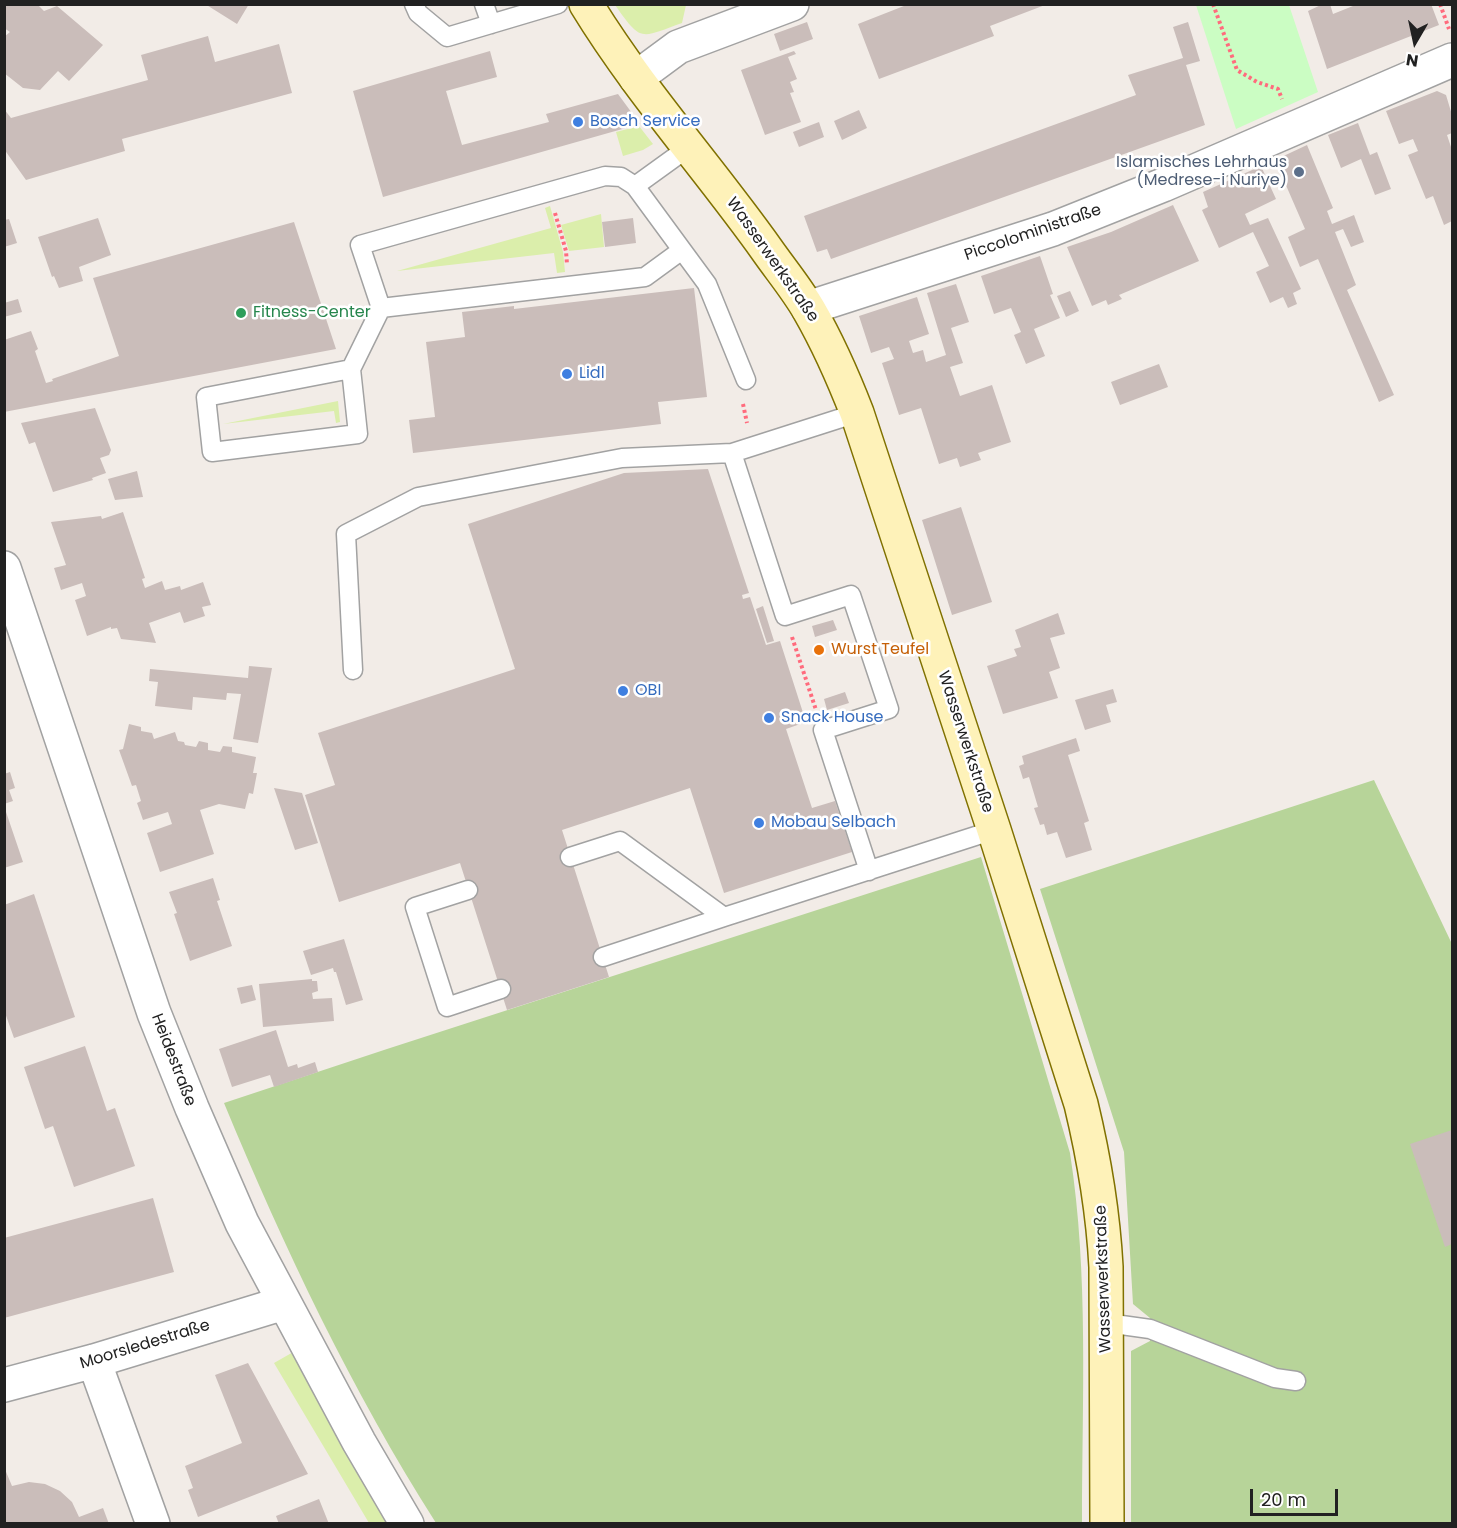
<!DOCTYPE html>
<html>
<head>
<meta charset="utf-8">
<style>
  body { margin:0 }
  #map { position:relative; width:1457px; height:1528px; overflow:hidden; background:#f2ece7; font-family:Poppins,sans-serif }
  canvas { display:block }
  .frame { position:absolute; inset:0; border:6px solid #212121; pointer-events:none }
  .north { position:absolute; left:1385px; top:12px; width:60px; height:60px; -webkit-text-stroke:4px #fff; paint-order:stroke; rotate:189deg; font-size:16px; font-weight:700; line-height:24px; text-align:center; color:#212121 }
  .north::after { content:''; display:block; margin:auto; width:21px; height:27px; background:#212121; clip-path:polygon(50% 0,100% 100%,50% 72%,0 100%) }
  .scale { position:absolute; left:1250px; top:1489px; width:88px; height:27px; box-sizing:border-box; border:3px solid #212121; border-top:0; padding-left:8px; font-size:18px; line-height:21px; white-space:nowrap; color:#212121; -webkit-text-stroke:4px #fff; paint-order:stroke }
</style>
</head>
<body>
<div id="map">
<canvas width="1457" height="1528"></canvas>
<div class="frame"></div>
<div class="north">N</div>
<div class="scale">20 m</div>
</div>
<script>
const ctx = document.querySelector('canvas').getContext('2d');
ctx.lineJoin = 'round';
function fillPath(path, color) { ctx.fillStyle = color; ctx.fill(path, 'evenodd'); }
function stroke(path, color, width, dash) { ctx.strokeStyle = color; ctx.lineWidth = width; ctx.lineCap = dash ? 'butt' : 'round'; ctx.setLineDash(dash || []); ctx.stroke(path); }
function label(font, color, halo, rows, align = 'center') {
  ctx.font = font + ' Poppins,sans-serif'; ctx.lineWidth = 5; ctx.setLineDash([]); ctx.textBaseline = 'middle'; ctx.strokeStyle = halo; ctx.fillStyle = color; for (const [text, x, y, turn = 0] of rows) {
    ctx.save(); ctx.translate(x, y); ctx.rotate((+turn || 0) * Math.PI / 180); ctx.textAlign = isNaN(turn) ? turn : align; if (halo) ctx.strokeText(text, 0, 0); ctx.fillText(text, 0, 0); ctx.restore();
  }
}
fillPath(new Path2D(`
  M615 5H686L682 23C640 38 642 43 615 5Z
  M639 126 653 144 643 150 623 156 616 132Z
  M550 206 563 252 565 272 557 273 554 253 397 271 551 228 545 208Z
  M601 214 604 247 569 251 561 225Z
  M338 401 340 422 336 423 334 411 223 424Z
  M295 1351 394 1523H369L274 1363Z`), '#dbeeab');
fillPath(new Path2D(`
  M1374 780 1452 944V1523H1131V1351L1150 1341V1318L1133 1304 1124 1152 1040 889Z
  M981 857 1070 1153C1089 1275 1082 1401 1082 1523H436C352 1391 284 1248 224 1103L387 1049Z`), '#b7d499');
fillPath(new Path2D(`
  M1196 5H1289L1318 92 1236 129Z`), '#cbfdc3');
fillPath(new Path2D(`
  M4 4H37L44 11 57 6 103 45 69 81 58 71 40 90 23 88 4 73V37L10 32 4 28Z
  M205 4H249L237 24Z
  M909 4H1045V5L990 26 994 36 879 79 858 24Z
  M1323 4H1330L1333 14 1358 4H1431L1439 25 1327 69 1308 11Z
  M807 22 813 39 780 51 774 34Z
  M1188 22 1200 61 1186 65 1205 125 831 259 827 249 817 252 804 216 1136 95 1128 75 1183 58 1173 27Z
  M208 36 215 62 279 44 292 93 122 139 125 151 26 180 4 149V109L11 118 148 80 141 55Z
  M490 51 497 77 446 91 462 145 549 122 546 114 618 94 640 124 383 197 353 91Z
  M794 51 796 54 788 57 797 79 790 82 794 92 790 93 801 122 765 135 741 70Z
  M1437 91 1446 95 1452 115V133L1447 135 1452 150V221L1444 225 1433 196 1426 199 1408 155 1418 151 1413 139 1399 144 1386 111Z
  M859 110 867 128 842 140 834 121Z
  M819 122 824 137 799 147 793 132Z
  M1358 123 1370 155 1377 152 1391 189 1375 195 1361 159 1341 168 1328 135Z
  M1307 145 1333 208 1327 211 1332 224 1354 215 1364 242 1351 247 1343 229 1335 232 1356 285 1347 290 1394 395 1379 402 1318 259 1300 267 1288 237 1305 229 1275 160Z
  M1261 166 1276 199 1245 214 1250 225 1268 218 1301 289 1293 293 1297 304 1288 308 1283 297 1270 303 1256 272 1269 266 1253 232 1219 248 1202 210 1208 207 1203 192Z
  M1173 205 1199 261 1119 295 1122 299 1108 305 1106 300 1092 306 1067 247 1111 232Z
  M98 218 111 255 79 267 83 281 59 288 54 276 52 277 38 237Z
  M633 218 636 243 605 247 602 222Z
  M9 219 17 243 4 247V220Z
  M294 222 336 349 4 412V340L31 331 38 349 35 351 46 383 53 381 52 379 119 356 93 278Z
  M1040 256 1053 294 1050 295 1060 318 1034 329 1045 356 1026 364 1014 335 1021 332 1011 308 994 314 981 276Z
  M956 284 969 322 951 328 963 363 950 367 960 396 992 385 1011 442 978 453 981 460 960 467 957 458 939 464 921 408 899 415 882 363 894 359 889 347 871 353 859 316 917 297 929 334 909 341 913 353 923 350 926 362 946 355 927 293Z
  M694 288 707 397 658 402 661 424 413 453 409 420 435 417 426 342 465 337 462 312 514 306V309Z
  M1070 291 1079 311 1066 317 1057 296Z
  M18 299 22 312 4 317V303Z
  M1159 364 1168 387 1120 405 1111 382Z
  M95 408 111 450 109 455 100 458 106 473 92 478 93 480 53 492 35 442 29 444 21 423Z
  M708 469 749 593 742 595 743 599 750 597 766 645 759 647 780 641 806 722 786 729 812 808 835 801 852 852 724 893 690 788 562 830 609 977 507 1010 460 863 339 902 305 795 335 785 318 733 515 669 468 524 624 473Z
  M137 471 143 497 115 500 108 479Z
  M961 507 992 602 952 615 922 520Z
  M123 512 145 578 142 579 145 588 162 581 165 590 180 586 181 590 203 582 211 605 202 607 205 616 184 623 180 612 149 623 156 643 121 639 117 628 111 629V627L87 636 75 600 86 596 82 583 61 590 54 568 66 565 51 522 101 516 102 519Z
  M763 606 774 641 767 643 756 609Z
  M1058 613 1065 634 1050 638 1060 668 1049 672 1058 698 1003 714 987 666 1017 656 1014 649 1021 647 1015 630Z
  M833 620 837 630 815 637 812 626Z
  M249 666 272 668 258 743 233 739 241 694 227 693 226 700 193 697 192 710 155 706 158 682 149 681 150 669 248 678Z
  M1113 689 1117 702 1106 705 1111 722 1085 730 1075 700Z
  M845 692 849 703 827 710 824 699Z
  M129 724 141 727V731L152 733 154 739 175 732 178 741 184 742 185 745 196 747 199 741 208 743V750L220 752 223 746 232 747V752L256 757 253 773H257L253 794 249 793 245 809 219 804 200 810 214 854 160 872 147 833 172 824 168 812 143 820 137 803 141 801 136 785 132 786 119 750 123 749Z
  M1076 738 1080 751 1068 755 1089 821 1084 823 1092 850 1066 858 1057 832 1047 835 1044 824 1040 825 1034 808 1038 807 1029 777 1023 779 1019 766 1024 764 1022 756Z
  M10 772 15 788 9 790 13 801 4 804V774Z
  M274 788 302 793 318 843 295 850Z
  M4 806 23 862 4 868Z
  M213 878 220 900 217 901 232 946 190 961 174 914 177 913 169 892Z
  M34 894 75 1017 14 1038 4 1010V905Z
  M344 939 363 1000 346 1005 336 972H334L333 968 311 975 303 951Z
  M312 979V981H317L318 991 312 993 313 999 332 998 334 1021 263 1027 259 984Z
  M252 985 256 1000 241 1004 237 988Z
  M276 1030 288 1067 297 1064 298 1068 315 1062 318 1072 274 1087 270 1075 232 1087 219 1049Z
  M85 1046 107 1111 115 1108 135 1166 74 1187 53 1126 45 1129 24 1067Z
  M1452 1130V1244L1445 1247 1410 1144Z
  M153 1198 174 1272 4 1318V1238Z
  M248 1363 308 1474 198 1517 188 1490 193 1488 185 1466 242 1443 215 1375Z
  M4 1467 12 1486 29 1482 45 1484 60 1491 72 1502 79 1517 103 1508 109 1524H4Z
  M319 1499 329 1524H279L276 1516Z`), '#cabdba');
const service = new Path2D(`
  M414 4 418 13 447 37 558 4
  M484 4 491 24
  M635 186 682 250
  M381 308 645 277 682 250 707 284 746 380
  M351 369 358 434 212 452 206 397 351 369 381 308 360 245 605 176 621 177 635 186 689 147
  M732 453 785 616 851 595 889 709 823 730 869 871
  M353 670 346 534 418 497 622 458 732 453 857 413
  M570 857 620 841 724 917 603 957
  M468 890 415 907 447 1007 501 989
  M724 917 994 830
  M1107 1323 1150 1329 1275 1378 1296 1381`);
const minor = new Path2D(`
  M636 78 678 47 792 4
  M808 308 1053 229 1163 185 1452 60
  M4 568 154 1013 192 1108 242 1223 359 1442 407 1524
  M94 1361 153 1524
  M4 1385 94 1361 284 1303`);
const secondary = new Path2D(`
  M586 4C639 91 708 167 767 250 781 270 797 289 809 310 828 343 843 377 857 413L994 830 1081 1104C1094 1158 1103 1211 1106 1267L1107 1524`);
stroke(service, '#a2a2a2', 21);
stroke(minor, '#a2a2a2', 36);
stroke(secondary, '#807100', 36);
stroke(new Path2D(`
  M1213 4 1237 70 1257 82 1278 89 1282 99
  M1440 4 1449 29
  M555 213 566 251 567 264
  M743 404 747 423
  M792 637 816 710`), '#ff6b7d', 4, [3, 3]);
stroke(service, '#fff', 18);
stroke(minor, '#fff', 33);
stroke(secondary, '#fef2b9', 33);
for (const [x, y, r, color] of [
  [578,122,6,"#3f7fe0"],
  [1299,172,6,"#5c6f8a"],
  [241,313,6,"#2e9e5b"],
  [567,374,6,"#3f7fe0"],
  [819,650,6,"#e8710a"],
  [623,691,6,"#3f7fe0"],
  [769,718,6,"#3f7fe0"],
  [759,823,6,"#3f7fe0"]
]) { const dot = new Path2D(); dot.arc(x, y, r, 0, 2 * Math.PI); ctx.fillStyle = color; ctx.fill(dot); stroke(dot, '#fff', 2); }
label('16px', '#366cbe', '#fff', [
  ["Bosch Service",590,122],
  ["Lidl",579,374],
  ["OBI",635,691],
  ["Snack House",781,718],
  ["Mobau Selbach",771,823]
], 'left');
label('16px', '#4e5e75', '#fff', [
  ["Islamisches Lehrhaus",1287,163],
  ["(Medrese-i Nuriye)",1287,181]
], 'right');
label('16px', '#212121', '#fff', [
  ["Piccoloministraße",1033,233,-19],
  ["Wasserwerkstraße",772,260,55],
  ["Wasserwerkstraße",965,742,72],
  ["Heidestraße",173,1060,69],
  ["Wasserwerkstraße",1104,1279,-92],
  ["Moorsledestraße",145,1345,-17]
]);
label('16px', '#27864d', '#fff', [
  ["Fitness-Center",253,313]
], 'left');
label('16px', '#c56008', '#fff', [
  ["Wurst Teufel",831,650]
], 'left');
</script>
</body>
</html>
